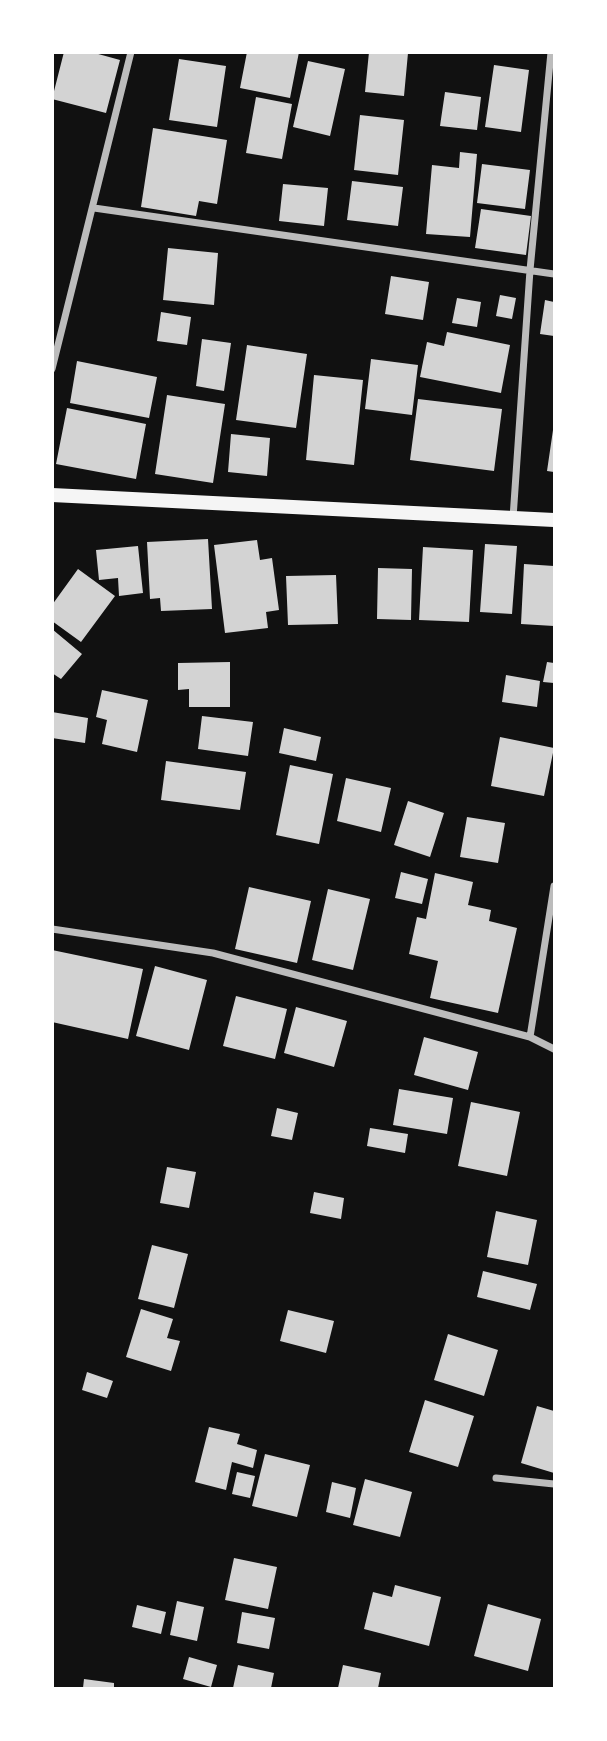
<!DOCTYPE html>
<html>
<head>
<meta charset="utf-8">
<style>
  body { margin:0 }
  #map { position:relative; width:607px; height:1741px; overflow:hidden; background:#111; font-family:Manrope,sans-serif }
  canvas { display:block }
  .frame { position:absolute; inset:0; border:54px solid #fff; pointer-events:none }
</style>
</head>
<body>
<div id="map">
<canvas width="607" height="1741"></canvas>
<div class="frame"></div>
</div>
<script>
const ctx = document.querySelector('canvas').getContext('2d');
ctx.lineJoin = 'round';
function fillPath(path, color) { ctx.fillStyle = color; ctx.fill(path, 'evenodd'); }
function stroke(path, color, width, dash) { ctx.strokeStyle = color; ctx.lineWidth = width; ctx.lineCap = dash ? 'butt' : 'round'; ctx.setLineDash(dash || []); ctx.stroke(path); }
fillPath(new Path2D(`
  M64 52H91L120 60 106 113 52 99Z
  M247 52H299L290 98 240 88Z
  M369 52 408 53 404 96 365 92Z
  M179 59 226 66 217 127 169 120Z
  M308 61 345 69 330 136 293 127Z
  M494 65 529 70 521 132 485 127Z
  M445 92 481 97 477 130 440 126Z
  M256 97 292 104 282 159 246 153Z
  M360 115 404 120 398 175 354 170Z
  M153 128 227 140 217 204 199 201 196 216 141 207Z
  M460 152 477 154 470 237 426 234 432 165 459 168Z
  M482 164 530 170 525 209 477 203Z
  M352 181 403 187 398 226 347 220Z
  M283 184 328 188 324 226 279 221Z
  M481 209 531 216 526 255 475 248Z
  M168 248 218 253 214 305 163 300Z
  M391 276 429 282 423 320 385 314Z
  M500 295 516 298 512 319 496 316Z
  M457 298 481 302 477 327 452 323Z
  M545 300 554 302V336L540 334Z
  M161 312 191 317 187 345 157 341Z
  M447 332 510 345 501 393 420 377 427 342 444 346Z
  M202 339 231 343 224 391 196 386Z
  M247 345 307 354 296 428 236 420Z
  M371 359 418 365 412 415 365 409Z
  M77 361 157 377 149 418 70 403Z
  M314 375 363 380 354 465 306 460Z
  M167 395 225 404 213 483 155 474Z
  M418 399 502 409 494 471 410 460Z
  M67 408 146 424 136 479 56 464Z
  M553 430H554V472L547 471Z
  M231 434 270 438 267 476 228 472Z
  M208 539 212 609 161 611 160 598 150 599 147 542Z
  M257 540 260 560 272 558 279 610 266 612 268 628 225 633 214 545Z
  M485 544 517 546 512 614 480 612Z
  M138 546 143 593 119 596 118 578 99 580 96 550Z
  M423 547 473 550 469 622 419 620Z
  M524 564 554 566V626L521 624Z
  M378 568 412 569 411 620 377 619Z
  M78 569 115 596 81 642 52 621V605Z
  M336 575 338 624 288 625 286 576Z
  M52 629 82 654 61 679 52 673Z
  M230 662V707H189V689L178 690V663Z
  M547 662 554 663V683L543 682Z
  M506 675 540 681 537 707 502 702Z
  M102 690 148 700 137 752 102 744 107 720 96 717Z
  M52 712 88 718 85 743 52 738Z
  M202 716 253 722 248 756 198 749Z
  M284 728 321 737 316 761 279 753Z
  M500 737 554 748 544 796 491 786Z
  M166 761 246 772 240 810 161 800Z
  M290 765 333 774 319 844 276 835Z
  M346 778 391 788 381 832 337 821Z
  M408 801 444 813 430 857 394 845Z
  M467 817 505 823 498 863 460 857Z
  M401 872 428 879 422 904 395 898Z
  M435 873 473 882 468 905 491 910 489 921 517 928 498 1013 430 998 438 961 409 954 417 917 426 919Z
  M249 887 311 901 297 963 235 949Z
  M328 889 370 899 353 970 312 960Z
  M52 950 143 969 128 1039 52 1022Z
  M155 966 207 980 189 1050 136 1036Z
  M236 996 287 1009 275 1059 223 1046Z
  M296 1007 347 1021 334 1067 284 1053Z
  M424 1037 478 1052 468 1090 414 1075Z
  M399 1089 453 1098 447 1134 393 1125Z
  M471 1102 520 1112 507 1176 458 1166Z
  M277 1108 298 1113 292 1140 271 1136Z
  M370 1128 408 1134 405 1153 367 1146Z
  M167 1167 196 1172 189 1208 160 1203Z
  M314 1192 344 1198 341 1219 310 1213Z
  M496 1211 537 1220 528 1265 487 1257Z
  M152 1245 188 1254 174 1308 138 1299Z
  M483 1271 537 1284 530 1310 477 1297Z
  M141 1309 173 1319 167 1338 180 1341 171 1371 126 1357Z
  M288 1310 334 1321 326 1353 280 1341Z
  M448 1334 498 1350 484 1396 434 1380Z
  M87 1372 113 1381 107 1398 82 1390Z
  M425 1400 474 1416 458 1467 409 1452Z
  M537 1406 554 1411V1473L521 1463Z
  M209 1427 240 1434 237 1444 257 1450 253 1468 232 1462 226 1490 195 1482Z
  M265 1454 310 1465 297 1517 252 1506Z
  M237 1472 255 1476 250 1498 232 1494Z
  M365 1479 412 1492 400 1537 353 1525Z
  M332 1482 356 1488 350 1518 326 1512Z
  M234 1558 277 1567 268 1609 225 1600Z
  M395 1585 441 1597 429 1646 364 1629 373 1592 392 1597Z
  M177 1601 204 1607 197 1641 170 1635Z
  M488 1604 541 1619 528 1671 474 1656Z
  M137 1605 166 1612 161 1634 132 1627Z
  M242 1612 275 1618 269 1649 237 1643Z
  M189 1657 217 1665 211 1687 183 1679Z
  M238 1665 274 1673 271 1688H233Z
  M343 1665 381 1673 378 1688H338Z
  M84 1679 114 1683V1688H83Z`), '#d3d3d3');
stroke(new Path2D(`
  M94 208 554 274
  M52 369 131 52
  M513 518 530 270 551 52
  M554 886 530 1037 554 1049
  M52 929 213 953 530 1037
  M496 1478 554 1484`), '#bcbcbc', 7);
stroke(new Path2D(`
  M52 495 554 520`), '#f5f5f5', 14);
</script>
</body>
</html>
